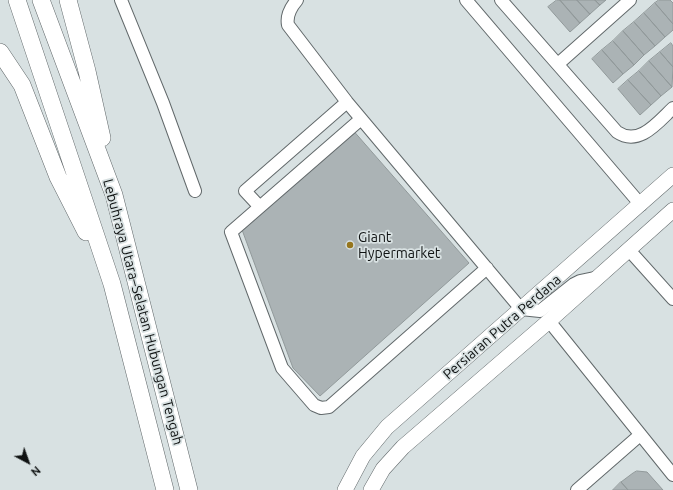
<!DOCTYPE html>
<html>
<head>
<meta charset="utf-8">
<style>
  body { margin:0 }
  #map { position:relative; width:673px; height:490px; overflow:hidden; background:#d8e1e2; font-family:Ubuntu,sans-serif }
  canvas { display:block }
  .north { position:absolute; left:8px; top:442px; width:40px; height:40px; -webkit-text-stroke:3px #d8e1e2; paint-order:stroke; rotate:139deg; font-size:11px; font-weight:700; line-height:16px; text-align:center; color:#0f1212 }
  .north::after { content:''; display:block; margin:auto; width:14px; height:18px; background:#0f1212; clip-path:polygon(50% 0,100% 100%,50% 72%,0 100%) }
</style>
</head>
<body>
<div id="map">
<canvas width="673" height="490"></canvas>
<div class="north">N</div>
</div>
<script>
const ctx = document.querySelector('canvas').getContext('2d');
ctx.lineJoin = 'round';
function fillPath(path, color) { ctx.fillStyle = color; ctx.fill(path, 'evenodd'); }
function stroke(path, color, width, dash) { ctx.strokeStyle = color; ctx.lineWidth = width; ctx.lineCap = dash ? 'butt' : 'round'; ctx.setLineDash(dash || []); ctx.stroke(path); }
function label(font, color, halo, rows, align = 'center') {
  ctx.font = font + ' Ubuntu,sans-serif'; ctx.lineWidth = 3.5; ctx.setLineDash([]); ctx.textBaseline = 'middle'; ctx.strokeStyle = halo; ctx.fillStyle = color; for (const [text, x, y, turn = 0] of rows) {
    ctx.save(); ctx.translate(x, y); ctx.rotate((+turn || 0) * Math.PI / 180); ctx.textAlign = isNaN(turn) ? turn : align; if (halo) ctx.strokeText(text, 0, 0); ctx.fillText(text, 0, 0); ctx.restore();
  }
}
const building = new Path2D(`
  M557 0H560L580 23 570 32 548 7Z
  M560 0H577L590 14 580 23Z
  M577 0H595L600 5 590 14Z
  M595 0H606L600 5Z
  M659 0H670L673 3V24L655 3Z
  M655 3 673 24V30L665 37 644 13Z
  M644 13 665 37 655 46 634 22Z
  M634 22 655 46 644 55 623 31Z
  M623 31 644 55 634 65 613 41Z
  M613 41 634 65 623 74 602 50Z
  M671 43 673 46V67L660 52Z
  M602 50 623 74 613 83 592 59Z
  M660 52 673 67 672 87 649 61Z
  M649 61 672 87 661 96 639 71Z
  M639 71 661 96 651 105 628 80Z
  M628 80 651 105 640 115 618 89Z
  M351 128 469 263 320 396 293 368 241 227Z
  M637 471 647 472 663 490H628L621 482 633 473Z
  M621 482 628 490H613Z`);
fillPath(building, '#abb3b5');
stroke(building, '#91999a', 1);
const minor = new Path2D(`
  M121 0 163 103 195 191
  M297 0C291 7 286 15 288 25L347 102 521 309 540 311 574 284 580 281 599 277
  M466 0 641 205
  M501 0 617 132C639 147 658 122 673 108
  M558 64 630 0
  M361 119 231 232 282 368 314 405 321 408 329 407 487 268
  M259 206 245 191 347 102
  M629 250 673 299
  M549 321 673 475
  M577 490 640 435`);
const major = new Path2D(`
  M345 490 363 456 387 427 673 175
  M371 490 383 469 403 447 549 321 673 210`);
const highway = new Path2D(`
  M17 0 112 284 165 490
  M41 0 114 195 189 490
  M68 0 87 71 102 138
  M0 52 22 85 58 177 86 232`);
stroke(minor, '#62696b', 14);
stroke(major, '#62696b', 16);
stroke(highway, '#62696b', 18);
stroke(minor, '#fff', 12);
stroke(major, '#fff', 15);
stroke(highway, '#fff', 17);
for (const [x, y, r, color] of [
  [350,245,4,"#96761e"]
]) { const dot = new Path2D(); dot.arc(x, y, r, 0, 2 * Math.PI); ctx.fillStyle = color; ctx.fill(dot); stroke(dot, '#d8e1e2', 1.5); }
label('14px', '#0f1212', '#d8e1e2', [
  ["Giant",358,237],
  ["Hypermarket",358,253]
], 'left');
label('14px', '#0f1212', '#d8e1e2', [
  ["Lebuhraya Utara–Selatan Hubungan Tengah",143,312,75],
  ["Persiaran Putra Perdana",502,327,-41]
]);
</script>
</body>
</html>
